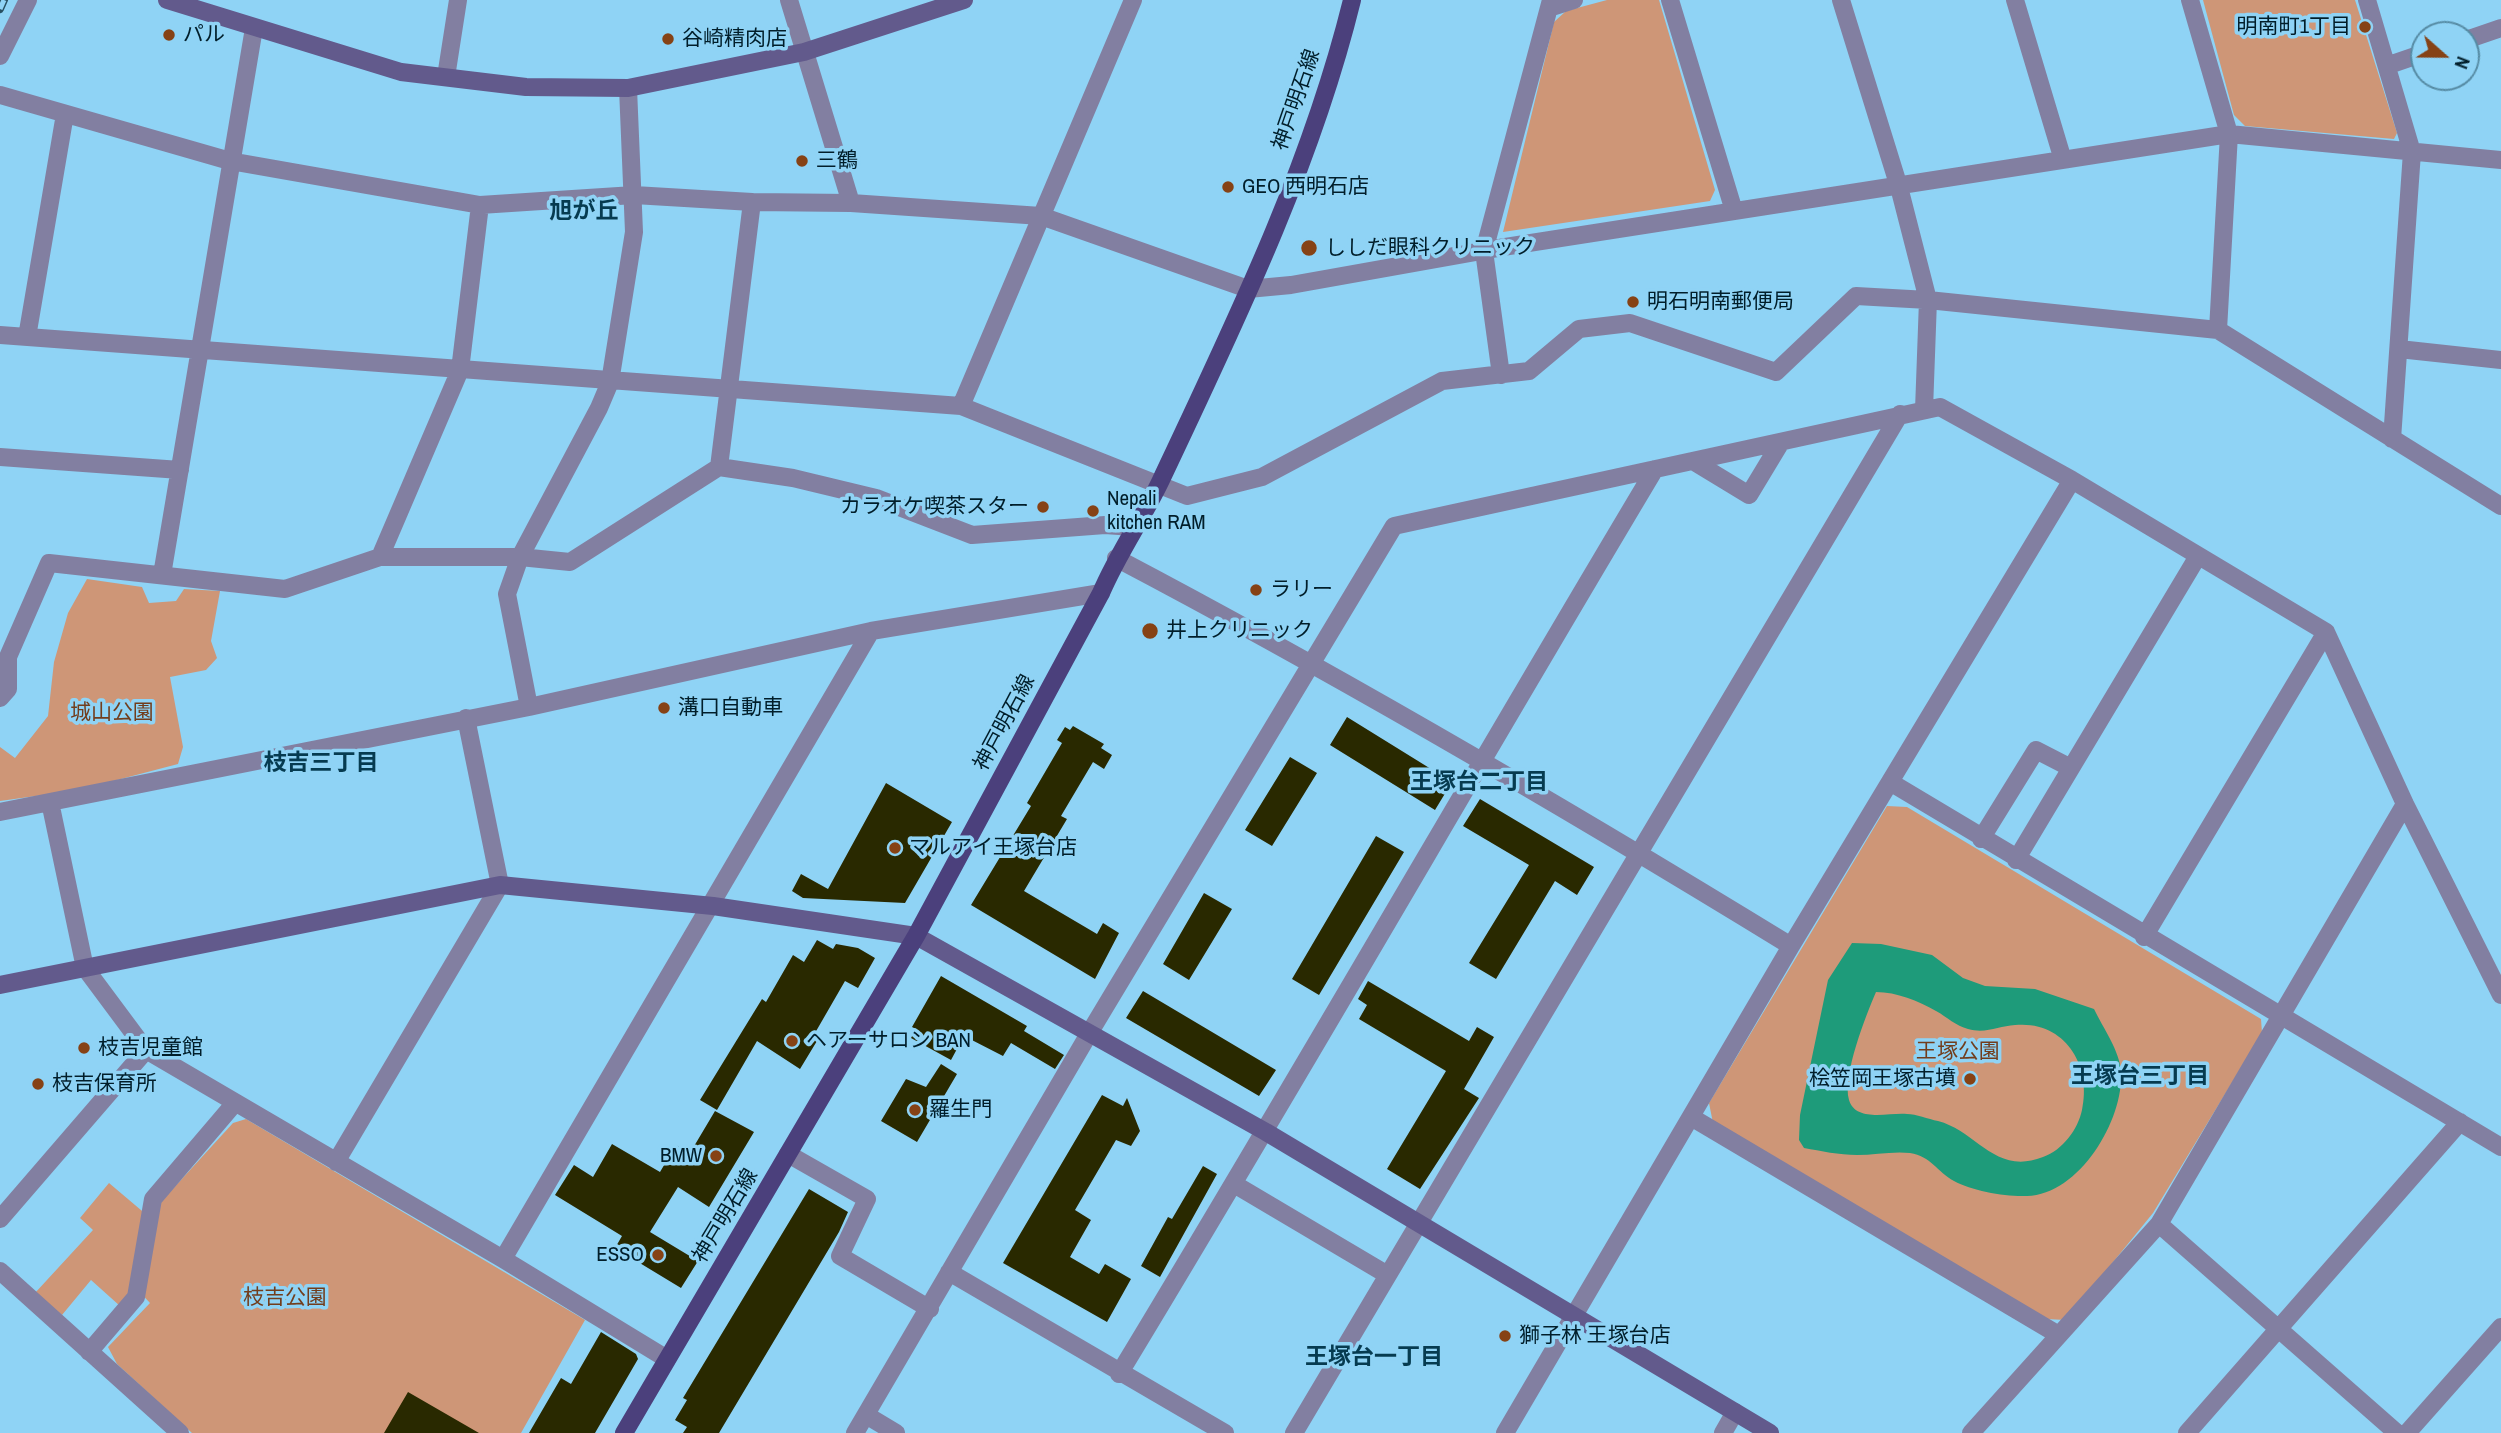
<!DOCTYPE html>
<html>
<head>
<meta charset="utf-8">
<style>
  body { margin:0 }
  #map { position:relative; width:2501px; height:1433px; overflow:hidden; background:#8fd3f5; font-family:"Archivo Narrow",sans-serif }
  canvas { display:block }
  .north { position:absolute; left:2410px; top:21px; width:70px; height:70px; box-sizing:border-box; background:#8fd3f5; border:2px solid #568ba4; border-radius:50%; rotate:111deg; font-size:19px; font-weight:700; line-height:28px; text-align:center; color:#011e2a }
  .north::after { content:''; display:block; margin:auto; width:24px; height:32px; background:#864215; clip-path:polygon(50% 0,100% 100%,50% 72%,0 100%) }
</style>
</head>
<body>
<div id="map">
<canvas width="2501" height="1433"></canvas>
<div class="north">N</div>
</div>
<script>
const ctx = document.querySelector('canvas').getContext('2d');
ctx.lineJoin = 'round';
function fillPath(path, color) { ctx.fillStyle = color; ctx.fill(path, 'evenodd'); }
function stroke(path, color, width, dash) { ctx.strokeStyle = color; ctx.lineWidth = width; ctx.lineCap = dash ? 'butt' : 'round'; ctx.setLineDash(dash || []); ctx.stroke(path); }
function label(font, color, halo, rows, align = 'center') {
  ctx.font = font + ' "Archivo Narrow","Noto Sans JP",sans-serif'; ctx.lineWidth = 7; ctx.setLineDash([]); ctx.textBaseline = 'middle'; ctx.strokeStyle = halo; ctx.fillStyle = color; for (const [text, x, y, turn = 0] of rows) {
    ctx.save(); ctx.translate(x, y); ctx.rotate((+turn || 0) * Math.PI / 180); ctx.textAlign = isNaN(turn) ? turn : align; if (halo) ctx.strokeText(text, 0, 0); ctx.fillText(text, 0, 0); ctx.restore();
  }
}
fillPath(new Path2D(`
  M1607 0H1659L1715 190 1710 201 1503 232 1554 22 1566 11Z
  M2203 0H2355L2397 133 2394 139 2245 126 2234 115Z
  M87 579 142 587 149 603 176 601 184 589 220 591 211 641 217 658 206 670 170 677 183 747 178 764 79 790 0 801V747L15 758 48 716 54 662 68 613Z
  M1887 806 1907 807 2261 1019 2262 1033 2153 1213 2066 1320 2046 1319 1713 1123 1709 1103Z
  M246 1119 585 1320 521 1433H192L117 1364 108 1347 150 1303 136 1288 120 1306 91 1280 62 1315 35 1293 93 1230 80 1218 109 1183 148 1216 233 1123Z`), '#ce9677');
fillPath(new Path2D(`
  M1852 943 1881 944 1932 955 1963 978 1985 986 2035 989 2094 1009C2103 1028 2120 1051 2121 1072 2124 1120 2079 1195 2027 1196 2006 1197 1972 1191 1954 1181 1937 1172 1931 1156 1910 1153 1893 1151 1874 1155 1857 1155 1839 1155 1821 1151 1804 1148L1799 1140 1800 1115 1828 980ZM1876 992C1897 992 1918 1001 1936 1011 1947 1017 1956 1026 1968 1029 1986 1034 1999 1026 2015 1025 2065 1020 2092 1066 2082 1110 2078 1129 2063 1150 2043 1157 1995 1176 1977 1131 1938 1121 1928 1119 1916 1114 1907 1114 1890 1112 1856 1123 1849 1100 1842 1076 1866 1015 1876 992Z`), '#1e9b7a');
fillPath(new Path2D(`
  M1347 717 1452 782 1435 810 1330 745Z
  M1073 726 1104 744 1101 748 1112 755 1104 769 1093 762 1061 816 1067 819 1024 891 1097 934 1103 923 1119 933 1095 979 971 905 1031 806 1027 803 1062 743 1057 740 1065 727 1070 730Z
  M1290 757 1317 773 1272 846 1245 830Z
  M886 783 952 822 905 903 803 898 792 891 801 874 828 889Z
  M1480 799 1594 867 1577 895 1555 881 1496 979 1469 963 1529 865 1463 826Z
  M1376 836 1404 852 1319 995 1292 979Z
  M1204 893 1232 909 1189 980 1163 964Z
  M817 940 833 949 836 944 858 948 875 958 858 988 845 981 815 1033 820 1036 800 1069 757 1041 717 1110 700 1100 762 999 766 1002 793 955 804 962Z
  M941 976 1027 1026 1024 1031 1064 1055 1055 1069 1011 1043 1003 1056 964 1036 951 1060 911 1038 916 1029 912 1027Z
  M1368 981 1469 1041 1477 1027 1494 1037 1464 1089 1479 1098 1420 1189 1387 1169 1446 1071 1359 1019 1367 1005 1358 999Z
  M1143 991 1276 1070 1259 1096 1126 1018Z
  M941 1064 957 1074 917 1142 881 1121 906 1079 926 1087Z
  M1102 1095 1123 1106 1127 1098 1140 1131 1131 1146 1116 1140 1075 1210 1091 1220 1070 1257 1099 1274 1105 1264 1131 1279 1107 1322 1003 1263Z
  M715 1111 754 1132 709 1207 678 1187 650 1232 698 1261 681 1288 615 1248 622 1236 555 1195 574 1165 593 1177 612 1144 660 1172 676 1145 690 1153Z
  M1203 1166 1217 1174 1160 1277 1141 1266 1168 1217 1172 1219Z
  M809 1189 848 1212 839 1232 719 1433H683L687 1427 675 1420 687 1400 683 1398Z
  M601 1332 636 1354 638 1359 595 1433H529L561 1378 571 1384Z
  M408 1392 479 1433H384Z`), '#292900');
stroke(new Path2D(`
  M789 0 851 203
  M1670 0 1734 211
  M1841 0 1899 187 1928 300 1924 410
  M2015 0 2063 160
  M2190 0 2229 134 2218 330 2501 506
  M2367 0 2412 152 2392 439
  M1549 8 1574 0
  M2466 40 2501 28
  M0 56 28 0
  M2389 65 2424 53
  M446 77 458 0
  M0 95 230 161 480 205 634 195 752 202 851 203 1041 216 1248 289 1291 285 1504 247 2229 134 2501 160
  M0 335 961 406 1187 496 1262 477 1442 381 1529 371 1579 329 1630 323 1776 372 1856 296 1928 300 2218 330
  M27 337 65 114
  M2399 349 2501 360
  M1501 375 1484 251 1551 0
  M961 406 1133 0
  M0 457 180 470
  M1693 461 1749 495 1781 442
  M719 467 752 202
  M380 557 460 370 480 205
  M1116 558C1346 679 1569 810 1791 946
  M162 575 254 28
  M0 698 8 689V657L49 563 285 589 380 557H520L570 562 719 467 793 478 876 498 972 535 1105 525 1133 527
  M529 707 507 594 520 557 599 408 610 382 634 232 628 88
  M1890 782 2501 1147
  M50 802 85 968 146 1050 503 1259 667 1359
  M0 812 529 707 871 631 1101 593
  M1981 839 2036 750 2071 768
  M2016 860 2198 556
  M2144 937 2326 632
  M1691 1117 2057 1334
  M788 1154 867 1199 840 1256 930 1309
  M336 1162 500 885 466 718
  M1234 1184 1386 1274
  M0 1219 146 1050
  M2159 1224 2397 1433
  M503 1259 871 631
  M0 1271 180 1433
  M949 1272 1225 1433
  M89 1352 136 1297 153 1199 234 1104
  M1119 1374C1301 1074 1475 770 1655 469
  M866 1415 896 1433
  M855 1433 1090 1032 1394 526 1940 407 2072 480 2326 632 2405 804 2501 995
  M1294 1433 1900 414
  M1505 1433 1791 946 2072 480
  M1723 1433 1735 1412
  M1971 1433 2159 1224 2405 804
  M2187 1433 2460 1122
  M2407 1433 2501 1327`), '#827fa1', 18);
stroke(new Path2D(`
  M167 0 401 72 526 87 628 88 804 52 964 0
  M0 985 500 885 713 906 916 936 1266 1132 1770 1433`), '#625a8c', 18);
stroke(new Path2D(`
  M624 1433 916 936 1101 593C1118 553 1143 518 1161 480 1234 325 1311 167 1352 0`), '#4b407c', 18);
const rail = new Path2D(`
  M0 9 4 0`);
stroke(rail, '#285062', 8);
stroke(rail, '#8fd3f5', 5, [16]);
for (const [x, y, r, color] of [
  [2365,27,7,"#864215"],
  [169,35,7,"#864215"],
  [668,39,7,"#864215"],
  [802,161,7,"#864215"],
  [1228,187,7,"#864215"],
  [1309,248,9,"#864215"],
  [1633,302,7,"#864215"],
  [1043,507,7,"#864215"],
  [1093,511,7,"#864215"],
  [1256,590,7,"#864215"],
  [1150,631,9,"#864215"],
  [664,708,7,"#864215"],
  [895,848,7,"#864215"],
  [792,1041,7,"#864215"],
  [84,1048,7,"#864215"],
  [1970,1079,7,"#864215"],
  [38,1084,7,"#864215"],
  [915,1110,7,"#864215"],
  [716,1156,7,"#864215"],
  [658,1255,7,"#864215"],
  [1505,1336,7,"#864215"]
]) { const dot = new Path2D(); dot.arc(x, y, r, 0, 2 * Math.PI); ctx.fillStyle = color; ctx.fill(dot); stroke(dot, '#8fd3f5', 2.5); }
label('21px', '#011e2a', '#8fd3f5', [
  ["明南町1丁目",2351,27,"right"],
  ["パル",183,35],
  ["谷崎精肉店",682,39],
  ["三鶴",816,161],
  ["GEO 西明石店",1242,187],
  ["ししだ眼科クリニック",1325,248],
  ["明石明南郵便局",1647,302],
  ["Nepali",1107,499],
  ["kitchen RAM",1107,523],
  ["カラオケ喫茶スター",1029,507,"right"],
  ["ラリー",1270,590],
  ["井上クリニック",1166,631],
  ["溝口自動車",678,708],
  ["マルアイ王塚台店",909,848],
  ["ヘアーサロン BAN",806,1041],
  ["枝吉児童館",98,1048],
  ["桧笠岡王塚古墳",1956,1079,"right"],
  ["枝吉保育所",52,1084],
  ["羅生門",929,1110],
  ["BMW",702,1156,"right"],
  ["ESSO",644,1255,"right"],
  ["獅子林 王塚台店",1519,1336]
], 'left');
label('21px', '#011e2a', '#8fd3f5', [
  ["神戸明石線",1297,100,-71],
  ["神戸明石線",1005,723,-62],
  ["神戸明石線",726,1216,-59]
]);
label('21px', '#723d1c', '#8fd3f5', [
  ["城山公園",112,713],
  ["王塚公園",1958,1052],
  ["枝吉公園",285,1298]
]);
label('bold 23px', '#063b50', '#8fd3f5', [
  ["旭が丘",584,212],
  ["枝吉三丁目",321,764],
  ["王塚台二丁目",1479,783],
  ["王塚台三丁目",2140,1077],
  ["王塚台一丁目",1374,1358]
]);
</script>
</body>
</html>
